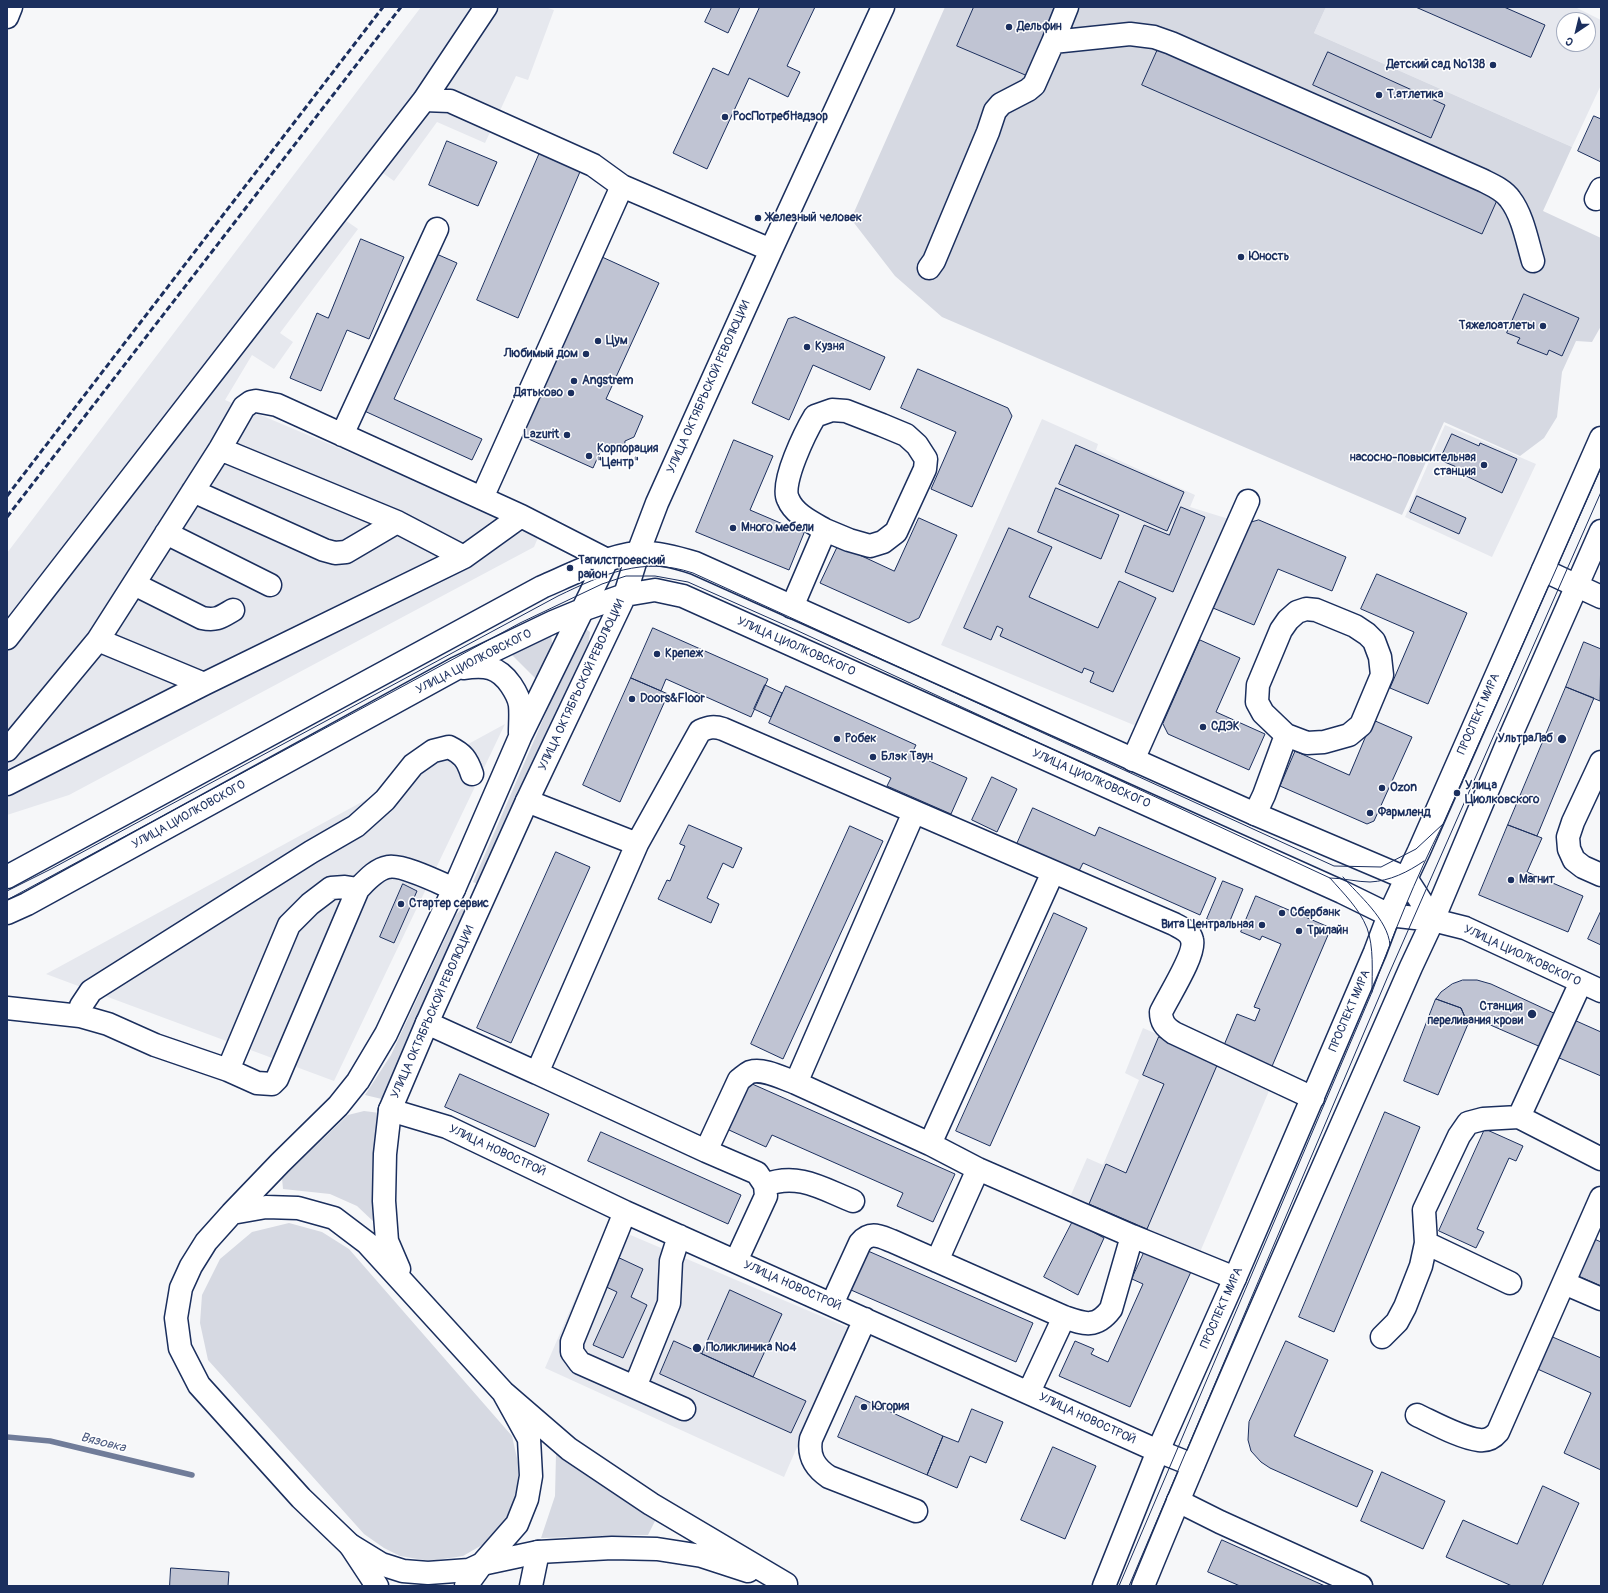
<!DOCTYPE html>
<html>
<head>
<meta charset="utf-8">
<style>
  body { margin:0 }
  #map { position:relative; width:1608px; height:1593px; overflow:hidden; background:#f6f7f9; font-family:Pangolin,sans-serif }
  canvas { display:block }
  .frame { position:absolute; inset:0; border:8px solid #1b2f5e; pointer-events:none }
  .north { position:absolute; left:1556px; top:12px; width:40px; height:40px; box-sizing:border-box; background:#fff; border:1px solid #a4acbf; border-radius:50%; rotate:215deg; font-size:11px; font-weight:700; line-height:16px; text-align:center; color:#1b2f5e }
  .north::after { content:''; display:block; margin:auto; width:14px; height:18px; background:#1b2f5e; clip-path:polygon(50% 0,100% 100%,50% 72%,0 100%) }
</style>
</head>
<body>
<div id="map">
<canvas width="1608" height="1593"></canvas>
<div class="frame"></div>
<div class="north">С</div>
</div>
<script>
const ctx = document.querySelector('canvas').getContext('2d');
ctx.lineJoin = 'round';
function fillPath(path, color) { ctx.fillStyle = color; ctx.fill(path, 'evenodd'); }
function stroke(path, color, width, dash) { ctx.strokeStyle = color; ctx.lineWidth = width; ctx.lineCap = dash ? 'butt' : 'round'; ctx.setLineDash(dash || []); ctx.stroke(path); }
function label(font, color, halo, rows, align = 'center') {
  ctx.font = font + ' Pangolin,sans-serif'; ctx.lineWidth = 3; ctx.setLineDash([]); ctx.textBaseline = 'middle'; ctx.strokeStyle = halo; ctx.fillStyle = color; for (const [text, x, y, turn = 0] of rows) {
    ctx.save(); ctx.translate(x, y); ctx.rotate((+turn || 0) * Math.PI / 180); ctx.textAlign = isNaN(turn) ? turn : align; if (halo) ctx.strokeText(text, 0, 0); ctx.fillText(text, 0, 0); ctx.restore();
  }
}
fillPath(new Path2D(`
  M421 7H545L554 10 528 80 516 76 485 143 437 122 394 181 380 171 345 220 358 229 280 333 293 342 274 369 252 355 225 400 540 533 534 547 69 795 7 815V553Z
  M1326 7H1575L1601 20V85L1572 147 1314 33ZM1564 20H1588V44H1564Z
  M1042 419 1098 444 1096 450 1195 495 1190 507 1232 520 1141 728 941 645Z
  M1445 425 1536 464 1492 557 1405 517Z
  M505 724 334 1081 46 974Z
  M1143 1028 1272 1084 1197 1259 1067 1204 1087 1158 1103 1165 1139 1080 1125 1073Z
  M607 1225 849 1328 784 1477 545 1368Z`), '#e6e8ee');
fillPath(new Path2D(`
  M945 7H1326L1314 33 1572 147 1543 211 1601 238V326L1592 342 1576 341 1562 372 1557 417 1544 438 1520 456 1444 422 1402 515 942 317 895 276 851 219Z
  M583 627 590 632 587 652 483 886 473 882Z
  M551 636 553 648 537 680 512 655Z
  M462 908 471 912 386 1100 365 1095 391 1055 456 915Z
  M364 1111 380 1113 375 1223 357 1206 330 1194 283 1189 282 1178 348 1115Z
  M289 1223 322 1232 349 1249 512 1436 519 1467 516 1498 507 1516 489 1541 463 1556 430 1561 400 1556 384 1548 364 1534 208 1360 200 1323 202 1295 220 1259 252 1232Z
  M556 1454 656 1519 648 1535 541 1538 555 1496Z`), '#d6d9e2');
stroke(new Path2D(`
  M7 1437 50 1441 192 1475`), '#707c99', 5.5);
const building = new Path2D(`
  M712 7H740L728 33 705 22Z
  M760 7H815L787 66 800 72 788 97 749 78 707 169 673 153 713 68 728 75Z
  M974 7H1060L1030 77 957 46Z
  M1416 7H1504L1545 25 1531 57Z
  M1158 49 1498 198 1482 234 1142 85Z
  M1328 52 1445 105 1431 138 1313 85Z
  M1594 116 1601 119V162L1578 151Z
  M447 141 497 162 478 206 429 185Z
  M541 150 582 167 518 318 477 300Z
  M361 239 404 257 369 339 347 330 321 391 290 378 317 313 328 318Z
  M432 252 457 263 394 399 482 439 472 460 360 409Z
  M602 257 659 283 606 399 643 416 634 437 625 441 624 452 601 450 593 468 522 436Z
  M1524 294 1579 318 1562 356 1549 350 1547 355 1517 343 1520 338 1507 333Z
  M795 317 885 357 870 390 813 365 789 420 752 403 788 319Z
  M918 369 1008 408 1012 416 972 507 931 489 956 432 901 408Z
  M1452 434 1479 446 1480 443 1517 459 1502 493 1464 475 1466 471 1440 460Z
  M734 440 773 456 750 510 804 533 789 570 696 532Z
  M1076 445 1184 492 1167 531 1059 484Z
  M1056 488 1119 515 1101 559 1038 532Z
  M1417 496 1466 518 1459 534 1410 512Z
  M1181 507 1205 517 1173 592 1125 572 1144 525 1169 535Z
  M919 518 957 535 919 618 909 623 820 583 838 545 894 571Z
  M1259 520 1346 557 1332 591 1278 569 1254 625 1213 608 1249 523Z
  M1009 528 1052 547 1029 597 1098 628 1119 581 1156 598 1113 692 1090 682 1094 672 1084 668 1082 673 1000 636 1003 629 997 626 991 640 964 628Z
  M1377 574 1467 613 1428 704 1390 688 1414 632 1361 609Z
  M653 628 768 679 751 717 666 679 661 691 631 678Z
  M1200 640 1240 658 1216 712 1265 734 1249 770 1168 734 1163 724Z
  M1584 642 1601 649 1600 701 1566 687Z
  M631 678 668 694 620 802 583 785Z
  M765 685 782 693 771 717 754 709Z
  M786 686 916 745 912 753 967 778 951 814 887 786 891 778 769 723Z
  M1566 687 1594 698 1537 836 1508 825Z
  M1373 720 1412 737 1374 821 1367 824 1280 786 1295 751 1349 775Z
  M992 777 1017 789 997 832 972 820Z
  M1033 808 1095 836 1099 827 1216 878 1200 915 1083 863 1079 871 1017 844Z
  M689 825 742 848 733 868 723 863 707 898 719 904 711 923 658 899 667 880 670 881 685 846 680 844Z
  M1508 825 1542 838 1527 872 1583 896 1568 932 1479 895Z
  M850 826 883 841 783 1059 751 1044Z
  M556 852 590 867 511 1043 477 1028Z
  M1223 881 1243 889 1227 928 1207 919Z
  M403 884 417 891 394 943 380 937Z
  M1256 896 1331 928 1270 1071 1222 1050 1237 1014 1255 1021 1260 1009 1254 1007 1281 944 1262 936 1260 940 1241 932Z
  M1601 911V945L1588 939Z
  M1054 913 1087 928 990 1146 956 1131Z
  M1463 980H1477L1491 984 1558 1015 1543 1048 1479 1020 1468 1024 1461 1008 1436 999 1441 992 1452 984Z
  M1436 999 1461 1008 1468 1024 1438 1095 1404 1081Z
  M1574 1020 1601 1032V1076L1557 1057Z
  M1159 1037 1218 1063 1147 1229 1089 1204 1106 1164 1126 1173 1164 1084 1143 1075Z
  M460 1074 549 1114 535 1147 445 1107Z
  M750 1083 955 1174 933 1222 897 1206 903 1193 772 1135 766 1147 729 1130Z
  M1385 1112 1420 1127 1334 1332 1299 1317Z
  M1485 1129 1523 1146 1516 1161 1509 1158 1477 1229 1484 1232 1476 1248 1439 1231Z
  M601 1132 741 1195 728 1224 588 1161Z
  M1073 1221 1104 1238 1078 1295 1044 1277Z
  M1592 1238 1601 1242V1286L1576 1275Z
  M1148 1244 1194 1265 1130 1407 1059 1376 1075 1341 1094 1349 1091 1354 1108 1362 1143 1284 1132 1279Z
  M868 1251 1033 1323 1016 1362 851 1290Z
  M613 1255 643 1269 631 1297 647 1305 623 1358 593 1345 617 1292 600 1284Z
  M730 1290 782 1314 753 1377 702 1354Z
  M1548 1335 1601 1358V1470L1564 1453 1591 1393 1533 1367Z
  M674 1341 806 1401 791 1433 660 1374Z
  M1286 1341 1328 1360 1294 1436 1373 1471 1357 1507 1270 1468 1261 1462 1251 1451 1248 1440 1249 1422Z
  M856 1396 943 1436 927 1475 838 1437Z
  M972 1409 1003 1422 986 1463 970 1456 957 1488 927 1475 943 1436 958 1442Z
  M1053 1447 1096 1466 1065 1539 1021 1520Z
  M1382 1472 1445 1501 1423 1549 1361 1521Z
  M1543 1486 1579 1503 1542 1586H1512L1446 1557 1463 1520 1517 1544Z
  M1222 1540 1325 1586H1240L1208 1572Z
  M171 1568 229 1572 228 1586H170Z`);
fillPath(building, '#c0c4d3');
stroke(building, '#1b2f5e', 1);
const minor = new Path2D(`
  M1067 7 1053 42 1130 34 1154 37 1171 43 1482 180C1492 185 1504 190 1510 199 1523 216 1527 241 1533 261
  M7 17 11 7
  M424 100 450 101 593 165 622 186 771 250
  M1596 199 1601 189
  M929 268 934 261 988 132 995 111 1001 104 1028 90 1034 85 1053 42
  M342 435 437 229
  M220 449 397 522 464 557
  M193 491 324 550 335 553 346 552 397 522
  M482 498 622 186
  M166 533 270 585
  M638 553 657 503 771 250 883 7
  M1543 570 1601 597
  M134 584 202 618C217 621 221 617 233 610
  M792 607 825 530 849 540 870 546 883 542 896 532 925 469 926 459 917 445 906 435 882 425 846 411 832 410 815 416C806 431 780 483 788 499 794 514 811 522 825 530
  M582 610 625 595
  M7 638 424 100 486 7
  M98 640 204 684
  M7 750 98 640 220 449 244 407 251 402 256 401 277 405 521 516 607 560
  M1133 760 1248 501
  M1601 762 1573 822 1568 837 1569 849 1574 860 1583 867 1601 875
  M7 784 204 684 464 557 521 516
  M527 801 637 844 700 731C709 727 714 726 723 729L1174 924C1181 928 1190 931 1192 940 1196 954 1168 997 1161 1012 1161 1022 1165 1027 1174 1033L1313 1098
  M914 812 796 1083 930 1144 1053 872
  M1255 814 1264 795 1286 735 1307 743 1324 742 1349 735 1361 725 1382 675 1380 657 1374 641 1367 634 1355 626 1316 610 1306 609 1297 612 1288 620 1281 630 1258 685 1257 702 1263 713 1286 735
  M1433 920 1465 928 1601 991
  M7 1008 80 1016 108 1024 155 1045 228 1070 257 1083 272 1084 277 1079 358 889C366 881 376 869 388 867 402 864 440 883 454 889
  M80 1016 81 1006 91 991 311 852 356 826 385 800 413 765 433 751 449 747C463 754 467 759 472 774
  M427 1023 537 1073 637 844
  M228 1070 289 925 310 904 331 888 345 887 358 889
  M537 1073 706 1151 757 1173 765 1185 766 1196 736 1261
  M390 1110 447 1127 625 1212 1158 1451 1193 1465
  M1519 1117 1581 982
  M930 1144 978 1169 1132 1236 1235 1278
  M706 1151 739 1080C743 1077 746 1074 750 1072 764 1068 782 1078 796 1083
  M765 1185C798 1172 823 1189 853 1201
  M625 1212 572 1342V1352L580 1363 684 1409
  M1426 1243 1510 1283
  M937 1261 978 1169
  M1564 1283 1601 1299
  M832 1304 860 1243C870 1231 879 1236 892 1241L1064 1317C1084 1324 1096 1329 1111 1309L1132 1236
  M865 1319 811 1439C808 1456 814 1467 829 1477L916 1511
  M1382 1337 1397 1322 1405 1307 1421 1266 1426 1243 1424 1210 1459 1136 1468 1123 1483 1119 1519 1117 1601 1159
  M635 1387 669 1303 671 1261 679 1236
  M1029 1392 1064 1317
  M1417 1415C1434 1423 1461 1438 1479 1440 1487 1441 1493 1438 1498 1432L1601 1198
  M1178 1501 1220 1522 1361 1586
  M350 1545 377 1586
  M466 1586 482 1564
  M531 1586 538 1552`);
const major = new Path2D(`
  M625 595 655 590 683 596 1342 892 1389 915 1433 920
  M463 668C485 665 498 666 511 685 515 691 519 698 520 705 521 714 520 724 520 733
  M7 877 542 587C570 575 607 556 637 553 653 551 679 558 695 563L1255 814 1401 876 1406 878 1433 920
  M7 913 27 904 457 668 553 622 582 610
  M232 1213 280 1163 338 1106 358 1081 386 1034 454 889 520 737 607 560
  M399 1269 387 1241 384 1201 385 1154 390 1110 427 1023 527 801 625 595 638 553
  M503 1392 529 1439 531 1476 527 1499 517 1524 482 1564 469 1570 428 1573 403 1571 381 1564 350 1545 301 1498 199 1385 180 1348 176 1318 181 1288 191 1266 206 1242 232 1213 266 1207 298 1208 334 1218 367 1243 503 1392 569 1449 651 1504 786 1584
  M482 1564 538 1552 612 1548 657 1549 702 1556 748 1571
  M1104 1586 1158 1451 1235 1278 1375 952 1389 915 1419 851 1601 438
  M1143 1586C1228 1378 1321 1173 1411 967L1433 920 1510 737 1601 531`);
stroke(minor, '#1b2f5e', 25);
stroke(major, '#1b2f5e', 25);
stroke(minor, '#fff', 22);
stroke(major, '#fff', 22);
stroke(new Path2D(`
  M1343 877C1358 895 1388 919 1390 945
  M1330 878C1343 878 1357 882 1370 882 1390 881 1408 872 1424 861
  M7 891 51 869 558 596C604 574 642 556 693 573L1334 866 1381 867 1416 849 1443 824
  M7 900 520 623 602 584 626 576H655L688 582 796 630 1330 878C1343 893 1359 908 1367 928 1374 947 1372 972 1372 992
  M1119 1586 1372 992C1393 935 1415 879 1443 824L1601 468
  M1129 1586 1388 976 1601 492`), '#1b2f5e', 1);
stroke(new Path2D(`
  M7 496 383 7
  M7 517 401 7`), '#1b2f5e', 3, [6, 3]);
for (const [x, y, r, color] of [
  [1009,27,4,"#1b2f5e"],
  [1493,65,4,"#1b2f5e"],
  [1379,95,4,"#1b2f5e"],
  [725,117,4,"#1b2f5e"],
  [758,218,4,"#1b2f5e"],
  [1241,257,4,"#1b2f5e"],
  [1543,326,4,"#1b2f5e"],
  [598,341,4,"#1b2f5e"],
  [807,347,4,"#1b2f5e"],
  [586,354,4,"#1b2f5e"],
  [574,381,4,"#1b2f5e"],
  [571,393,4,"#1b2f5e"],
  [567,435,4,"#1b2f5e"],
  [589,456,4,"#1b2f5e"],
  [1484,465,4,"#1b2f5e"],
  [733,528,4,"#1b2f5e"],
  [570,568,4,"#1b2f5e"],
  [657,654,4,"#1b2f5e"],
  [632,699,4,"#1b2f5e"],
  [1203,727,4,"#1b2f5e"],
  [837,739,4,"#1b2f5e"],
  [1562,739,5,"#1b2f5e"],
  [873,757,4,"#1b2f5e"],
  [1382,788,4,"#1b2f5e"],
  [1457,793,4,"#1b2f5e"],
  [1370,813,4,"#1b2f5e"],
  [1511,880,4,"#1b2f5e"],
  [401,904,4,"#1b2f5e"],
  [1282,913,4,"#1b2f5e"],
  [1262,925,4,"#1b2f5e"],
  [1299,931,4,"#1b2f5e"],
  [1532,1014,5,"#1b2f5e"],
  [697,1348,5,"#1b2f5e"],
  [864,1407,4,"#1b2f5e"]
]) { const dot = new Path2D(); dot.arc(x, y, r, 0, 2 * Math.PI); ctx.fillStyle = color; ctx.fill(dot); stroke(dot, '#fff', 1.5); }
label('bold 12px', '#1b2f5e', '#fff', [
  ["Дельфин",1017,27],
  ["Детский сад №138",1485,65,"right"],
  ["Т.атлетика",1387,95],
  ["РосПотребНадзор",733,117],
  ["Железный человек",766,218],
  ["Юность",1249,257],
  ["Тяжелоатлеты",1535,326,"right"],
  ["Цум",606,341],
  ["Кузня",815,347],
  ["Любимый дом",578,354,"right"],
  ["Angstrem",582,381],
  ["Дятьково",563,393,"right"],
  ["Lazurit",559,435,"right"],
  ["Корпорация",597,449],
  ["\"Центр\"",597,463],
  ["насосно-повысительная",1476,458,"right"],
  ["станция",1476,472,"right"],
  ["Много мебели",741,528],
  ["Тагилстроевский",578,561],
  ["район",578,575],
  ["Крепеж",665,654],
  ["Doors&Floor",640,699],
  ["СДЭК",1211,727],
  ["Робек",845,739],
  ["УльтраЛаб",1553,739,"right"],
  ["Блэк Таун",881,757],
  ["Улица",1465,786],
  ["Циолковского",1465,800],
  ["Ozon",1390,788],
  ["Фармленд",1378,813],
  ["Магнит",1519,880],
  ["Стартер сервис",409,904],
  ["Сбербанк",1290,913],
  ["Вита Центральная",1254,925,"right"],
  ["Трилайн",1307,931],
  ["Станция",1523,1007,"right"],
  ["переливания крови",1523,1021,"right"],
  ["Поликлиника №4",706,1348],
  ["Югория",872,1407]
], 'left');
label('12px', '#1b2f5e', '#fff', [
  ["УЛИЦА ОКТЯБРЬСКОЙ РЕВОЛЮЦИИ",709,387,-66],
  ["УЛИЦА ЦИОЛКОВСКОГО",796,647,24],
  ["УЛИЦА ЦИОЛКОВСКОГО",474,662,-27],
  ["УЛИЦА ОКТЯБРЬСКОЙ РЕВОЛЮЦИИ",582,685,-65],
  ["ПРОСПЕКТ МИРА",1479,714,-66],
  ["УЛИЦА ЦИОЛКОВСКОГО",1091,779,24],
  ["УЛИЦА ЦИОЛКОВСКОГО",189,815,-29],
  ["УЛИЦА ЦИОЛКОВСКОГО",1522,956,25],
  ["ПРОСПЕКТ МИРА",1350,1011,-67],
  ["УЛИЦА ОКТЯБРЬСКОЙ РЕВОЛЮЦИИ",433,1012,-66],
  ["УЛИЦА НОВОСТРОЙ",497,1151,25],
  ["УЛИЦА НОВОСТРОЙ",792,1286,24],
  ["ПРОСПЕКТ МИРА",1222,1308,-66],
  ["УЛИЦА НОВОСТРОЙ",1087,1419,25]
]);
label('italic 13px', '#4d5c81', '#fff', [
  ["Вязовка",103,1443,14]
]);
</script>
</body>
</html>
